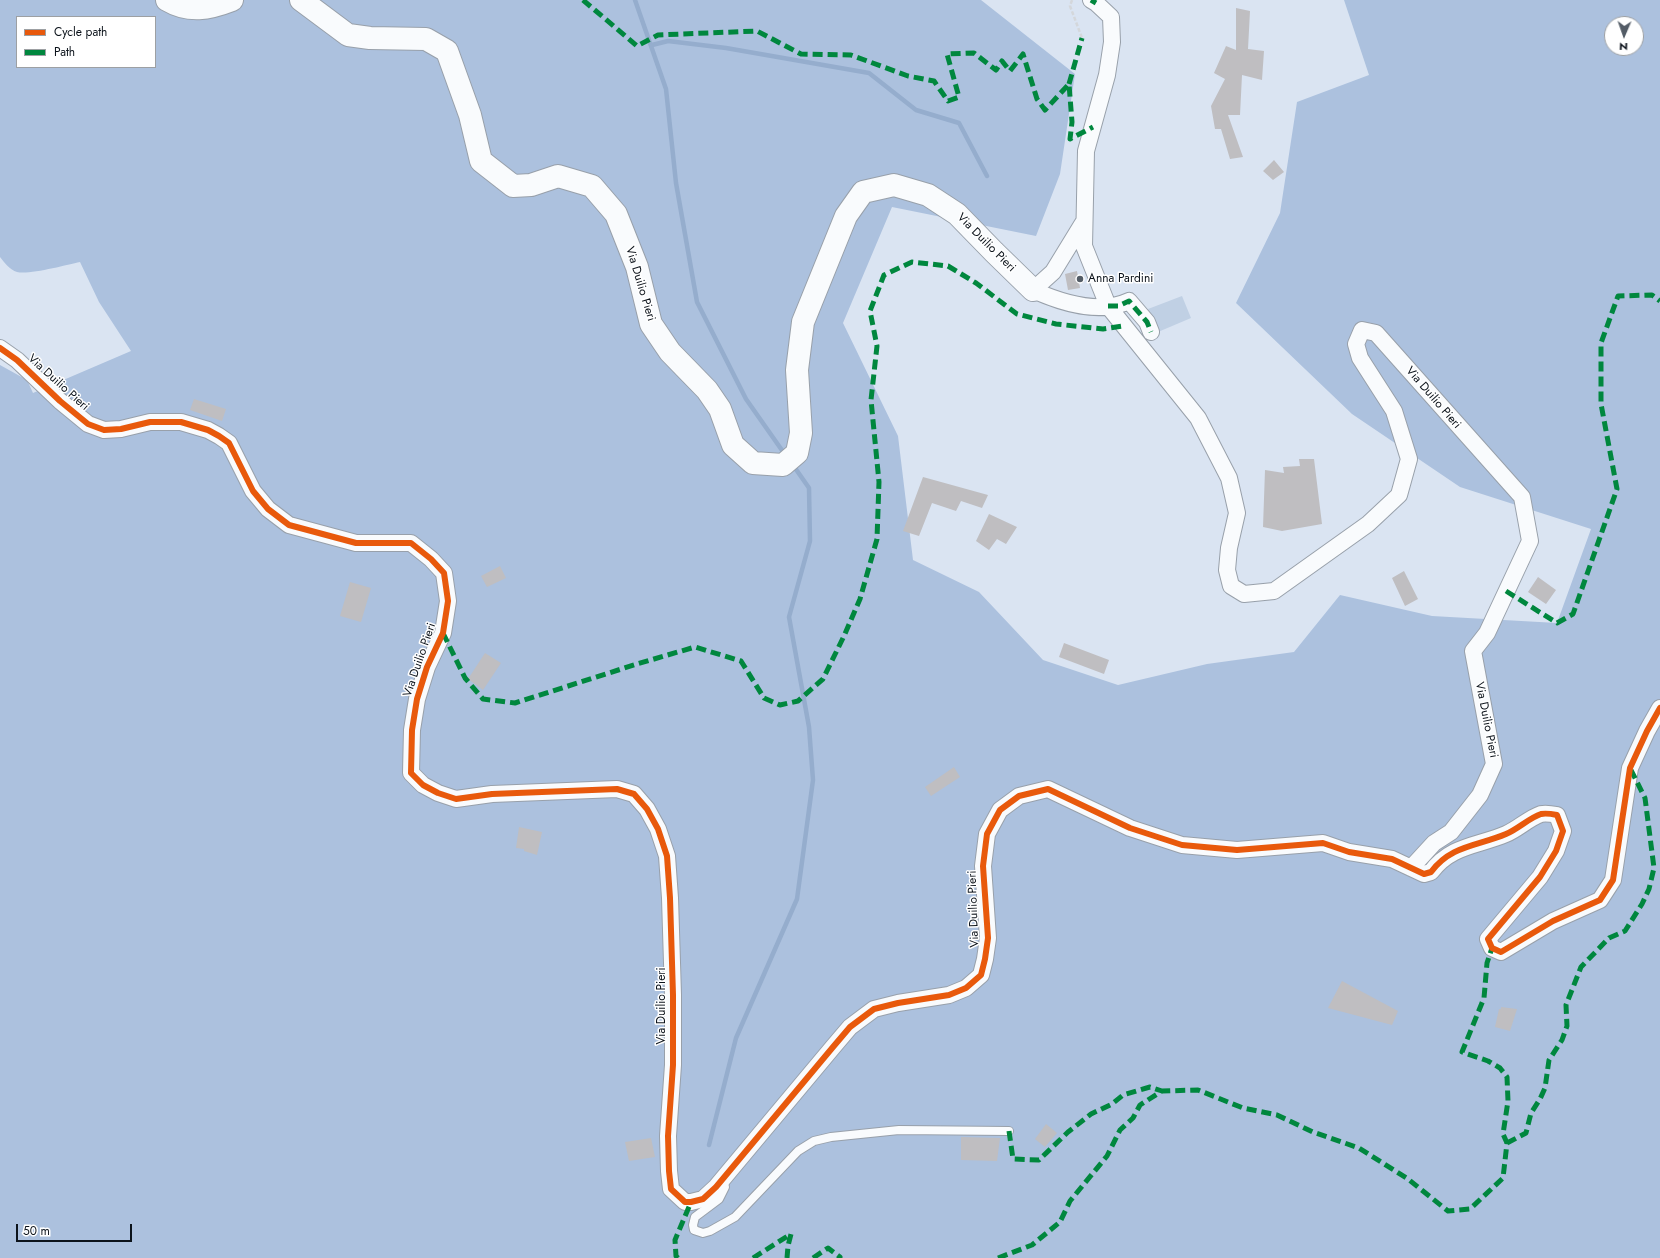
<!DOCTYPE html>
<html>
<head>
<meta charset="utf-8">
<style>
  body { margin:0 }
  #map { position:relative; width:1660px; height:1258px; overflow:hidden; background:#dae4f2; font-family:Jost,sans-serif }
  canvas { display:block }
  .legend { position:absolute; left:16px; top:16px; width:140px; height:52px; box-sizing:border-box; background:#fff; border:1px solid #9da0a3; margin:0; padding:5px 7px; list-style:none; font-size:12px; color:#0b121a }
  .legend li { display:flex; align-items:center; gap:8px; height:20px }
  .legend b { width:20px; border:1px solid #9da0a3 }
  .north { position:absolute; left:1604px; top:16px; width:40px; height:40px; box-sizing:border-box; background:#fff; border:1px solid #9da0a3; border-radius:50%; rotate:182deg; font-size:11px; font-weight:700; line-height:16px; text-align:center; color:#0b121a }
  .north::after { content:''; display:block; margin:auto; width:14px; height:18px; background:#535c66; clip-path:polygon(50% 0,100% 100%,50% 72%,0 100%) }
  .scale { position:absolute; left:16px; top:1224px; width:116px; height:18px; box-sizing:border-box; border:2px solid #0b121a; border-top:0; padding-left:5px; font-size:12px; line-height:14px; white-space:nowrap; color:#0b121a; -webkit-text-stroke:3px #fff; paint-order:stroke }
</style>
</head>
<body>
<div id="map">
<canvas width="1660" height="1258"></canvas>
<ul class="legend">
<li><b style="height:5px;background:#e8590c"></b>Cycle path</li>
<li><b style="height:5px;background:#00873e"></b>Path</li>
</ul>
<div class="north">N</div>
<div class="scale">50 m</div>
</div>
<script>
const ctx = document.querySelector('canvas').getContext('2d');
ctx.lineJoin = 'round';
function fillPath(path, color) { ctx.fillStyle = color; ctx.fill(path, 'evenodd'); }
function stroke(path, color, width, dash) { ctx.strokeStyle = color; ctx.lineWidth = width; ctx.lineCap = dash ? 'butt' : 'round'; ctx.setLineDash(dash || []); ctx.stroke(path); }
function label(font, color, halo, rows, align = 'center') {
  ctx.font = font + ' Jost,sans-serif'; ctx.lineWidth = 3; ctx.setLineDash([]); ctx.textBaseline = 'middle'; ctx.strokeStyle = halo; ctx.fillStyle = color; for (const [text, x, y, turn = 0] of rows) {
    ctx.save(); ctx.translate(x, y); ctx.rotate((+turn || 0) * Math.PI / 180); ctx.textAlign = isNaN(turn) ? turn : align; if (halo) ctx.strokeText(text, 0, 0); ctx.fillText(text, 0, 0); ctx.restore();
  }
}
fillPath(new Path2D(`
  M1182 296 1191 318 1158 332 1148 309Z`), '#c0d0e4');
fillPath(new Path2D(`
  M0 0H981L1075 74 1060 174 1036 236 892 207 843 323 898 436 913 560 979 592 1043 660 1118 685 1207 664 1294 652 1340 595 1432 616 1557 623 1591 529 1460 487 1352 414 1236 303 1280 213 1297 102 1369 75 1344 0H1660V1258H0V365L27 380 33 393 131 351 99 302 80 262C66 265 29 275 17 272 10 270 4 262 0 257ZM17 17H155V67H17ZM1612 24H1636V48H1612Z`), '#acc1de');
stroke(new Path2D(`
  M635 0 666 89 676 183 697 302 746 399 786 456
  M652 45 668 41 726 48 869 73 916 110 959 123 987 176
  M709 1145 736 1038 797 899 813 780 809 727 789 617 810 541 809 488 793 465`), '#95adcd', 4.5);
fillPath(new Path2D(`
  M1236 8 1250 11 1248 49 1264 51 1262 80 1242 75 1240 115H1228L1243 157 1230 159 1221 129H1215L1211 106 1225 79 1214 73 1226 46 1236 50Z
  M1274 160 1284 172 1273 180 1263 171Z
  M1077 271 1080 288 1068 290 1065 274Z
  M194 399 226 409 222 421 190 410Z
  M1299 459H1314L1322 524 1282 531 1263 527 1265 470 1284 473 1283 467 1300 466Z
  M923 477 988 495 982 508 961 501 956 511 932 503 919 536 903 531Z
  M989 514 1017 527 1006 544 997 539 989 550 976 541Z
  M500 566 506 578 487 587 481 576Z
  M1404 571 1418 599 1405 606 1392 578Z
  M1538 577 1556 590 1546 604 1528 592Z
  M350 582 371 588 361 622 340 616Z
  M1064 643 1109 660 1104 674 1059 657Z
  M485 653 501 663 483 690 468 679Z
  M954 767 960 777 931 796 925 787Z
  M519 827 542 832 537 855 524 851V849L516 848Z
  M1342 981 1398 1011 1392 1025 1328 1008Z
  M1501 1007 1517 1009 1510 1031 1495 1027 1499 1009H1501Z
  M1046 1124 1057 1133 1045 1147 1035 1139Z
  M961 1137 1000 1138 997 1161 961 1160Z
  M651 1138 655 1157 629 1161 625 1142Z`), '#bfbec1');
const lane = new Path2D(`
  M723 1181 725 1187 719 1199 695 1217 693 1225 694 1230 703 1233 710 1231 735 1217 798 1151 814 1141 831 1137 899 1130 1009 1131`);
const street = new Path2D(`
  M1091 0 1096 3 1111 17 1112 42 1107 75 1086 151 1084 246 1108 306 1198 418 1229 478 1237 513 1229 548 1227 570 1231 586 1244 594 1274 591 1368 524 1399 495 1409 459 1394 411 1360 358 1356 344 1362 330 1376 333 1522 497 1530 541 1487 633 1473 651 1494 764 1480 795 1451 832 1434 843 1411 868
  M1083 223 1053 272 1033 290C1062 303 1099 315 1129 301L1147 322 1151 332
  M0 348 17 360 60 401 88 424 104 430 121 429 150 422H181L208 430 219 436 229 443 253 491 268 509 289 525 356 543H411L431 559 444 573 448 601 443 633 427 667 417 699 412 730 411 773 423 785 438 793 456 799 492 794 617 789 634 794 647 809 658 829 667 856 670 898 673 995V1065L668 1136 669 1171 671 1189 685 1202H691L703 1199 716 1187 833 1047 850 1027 874 1009 898 1003 949 995 966 988 981 975 985 959 988 938 983 866 987 834 1000 810 1019 796 1048 789 1130 828 1182 845 1237 850 1323 843 1349 852 1392 859 1424 874 1431 872C1451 845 1478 846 1506 834 1518 829 1529 818 1541 814 1546 813 1552 814 1557 815L1563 831 1556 851 1540 877 1488 939 1492 948 1501 952 1553 921 1600 900 1613 880 1630 768 1647 731 1660 708`);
const secondary = new Path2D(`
  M167 0C189 13 209 9 232 0
  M301 0 348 35 370 38 426 39 447 51 470 115 481 161 513 186 531 185 558 176 592 186 616 214 637 267 651 324 670 352 707 390 720 409 733 445 753 463 783 465 797 453 801 433 797 370 803 322 846 216 863 192 894 185 928 195 957 214 994 252 1033 290`);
stroke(lane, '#98a0aa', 10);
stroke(street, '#98a0aa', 18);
stroke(secondary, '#98a0aa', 24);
stroke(new Path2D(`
  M1072 0 1070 6 1082 38`), '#d4d7db', 2.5, [4, 2]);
stroke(lane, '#f9fbfd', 8);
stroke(street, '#f9fbfd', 16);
stroke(secondary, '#f9fbfd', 22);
stroke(new Path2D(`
  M583 0 637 46 658 35 757 31 801 54 851 55 908 76 934 81 948 101 959 97 947 54 974 53 996 70 1002 61 1010 71 1023 54 1037 99 1045 110 1069 84 1072 122 1070 139 1093 127
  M1091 0 1096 3
  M1069 84 1082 38
  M1108 306H1118L1129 301 1147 322 1151 332
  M1506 591 1557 623 1573 614 1617 489 1601 404V343L1618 296 1652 295 1660 301
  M443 633 465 678 483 699 515 703 637 664 695 647 741 661 764 698 780 705 798 701 823 679 844 636 860 599 877 539 879 482 871 400 877 346 870 311 884 275 912 262 948 266 976 283 1017 314 1056 324 1103 329 1123 326
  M1009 1131 1013 1159 1039 1160 1068 1132 1091 1114 1112 1104 1123 1095 1150 1087 1162 1091
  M1507 1143 1526 1133 1531 1113 1540 1099 1545 1088 1549 1060 1562 1040 1567 1026 1566 1005 1581 967 1609 938 1625 931 1642 904 1649 889 1654 868 1645 798 1631 770
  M678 1258 676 1256 675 1240 691 1202
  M753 1258 791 1234 788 1246 787 1258
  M813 1258 828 1248 840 1257 839 1258
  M998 1258 1032 1245 1060 1222 1070 1201 1107 1156 1120 1130 1133 1118 1140 1105 1162 1091 1198 1090 1243 1108 1277 1115 1313 1132 1359 1148 1408 1179 1448 1211 1470 1209 1503 1178 1507 1143 1503 1134 1508 1101 1507 1077 1500 1068 1488 1061 1462 1052 1484 998 1487 963 1492 948`), '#00873e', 5, [10, 5]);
stroke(new Path2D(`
  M0 348 17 360 60 401 88 424 104 430 121 429 150 422H181L208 430 219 436 229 443 253 491 268 509 289 525 356 543H411L431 559 444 573 448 601 443 633 427 667 417 699 412 730 411 773 423 785 438 793 456 799 492 794 617 789 634 794 647 809 658 829 667 856 670 898 673 995V1065L668 1136 669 1171 671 1189 685 1202H691L703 1199 716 1187 833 1047 850 1027 874 1009 898 1003 949 995 966 988 981 975 985 959 988 938 983 866 987 834 1000 810 1019 796 1048 789 1130 828 1182 845 1237 850 1323 843 1349 852 1392 859 1424 874 1431 872C1451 845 1478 846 1506 834 1518 829 1529 818 1541 814 1546 813 1552 814 1557 815L1563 831 1556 851 1540 877 1488 939 1492 948 1501 952 1553 921 1600 900 1613 880 1630 768 1647 731 1660 708`), '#e8590c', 6);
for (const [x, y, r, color] of [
  [1080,279,4,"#535c66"]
]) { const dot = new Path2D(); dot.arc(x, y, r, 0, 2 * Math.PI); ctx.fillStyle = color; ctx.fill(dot); stroke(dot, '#fff', 1.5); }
label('12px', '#0b121a', '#fff', [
  ["Via Duilio Pieri",986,243,45],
  ["Via Duilio Pieri",640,284,73],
  ["Via Duilio Pieri",58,383,42],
  ["Via Duilio Pieri",1433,398,49],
  ["Via Duilio Pieri",420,660,-71],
  ["Via Duilio Pieri",1486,720,79],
  ["Via Duilio Pieri",974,909,-92],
  ["Via Duilio Pieri",662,1006,-90]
]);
label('12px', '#0b121a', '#fff', [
  ["Anna Pardini",1088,279]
], 'left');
</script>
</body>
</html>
